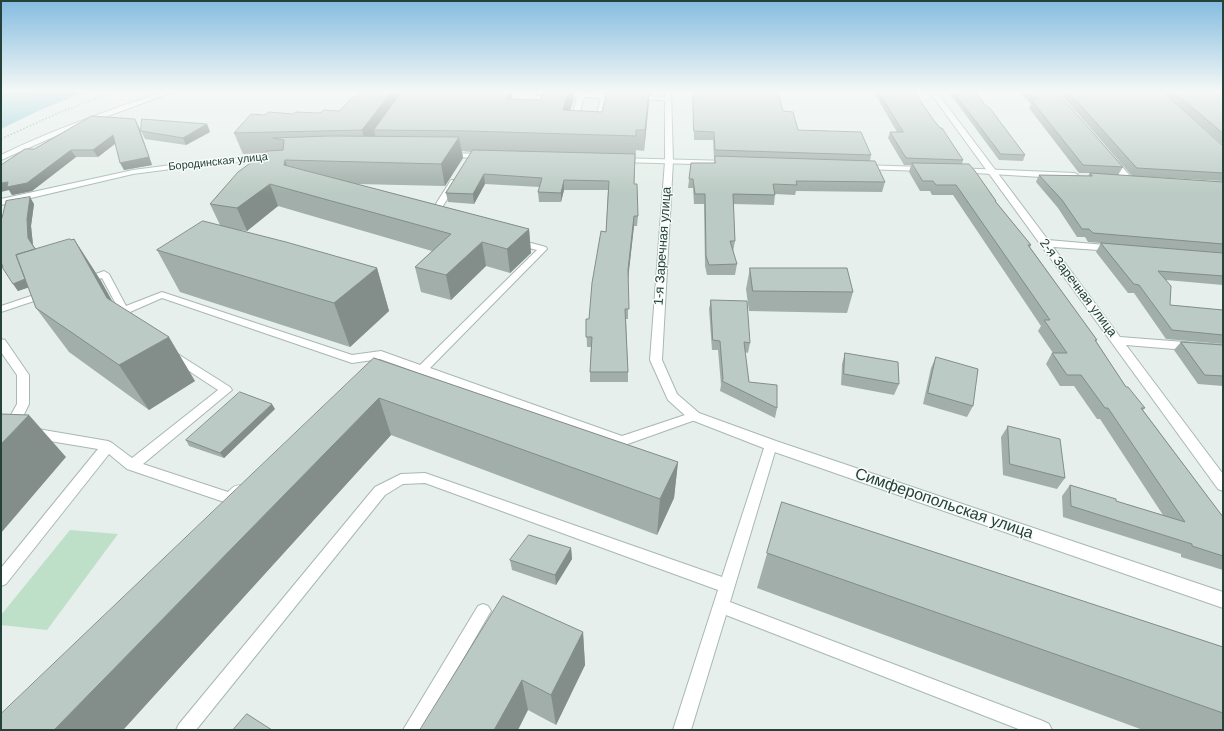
<!DOCTYPE html>
<html>
<head>
<meta charset="utf-8">
<style>
  body { margin:0 }
  #map { position:relative; width:1224px; height:731px; overflow:hidden; background:#e6efeb; font-family:Arial,sans-serif }
  canvas { display:block }
  .frame { position:absolute; inset:0; border:2px solid #24423a; pointer-events:none }
</style>
</head>
<body>
<div id="map">
<canvas width="1224" height="731"></canvas>
<div class="frame"></div>
</div>
<script>
const ctx = document.querySelector('canvas').getContext('2d');
ctx.lineJoin = 'round';
function fillPath(path, color) { ctx.fillStyle = color; ctx.fill(path, 'evenodd'); }
function stroke(path, color, width, dash) { ctx.strokeStyle = color; ctx.lineWidth = width; ctx.lineCap = dash ? 'butt' : 'round'; ctx.setLineDash(dash || []); ctx.stroke(path); }
function label(font, color, halo, rows, align = 'center') {
  ctx.font = font + ' Arial,sans-serif'; ctx.lineWidth = 3; ctx.setLineDash([]); ctx.textBaseline = 'middle'; ctx.strokeStyle = halo; ctx.fillStyle = color; for (const [text, x, y, turn = 0] of rows) {
    ctx.save(); ctx.translate(x, y); ctx.rotate((+turn || 0) * Math.PI / 180); ctx.textAlign = isNaN(turn) ? turn : align; if (halo) ctx.strokeText(text, 0, 0); ctx.fillText(text, 0, 0); ctx.restore();
  }
}
fillPath(new Path2D(`
  M70 530 118 534 47 630 1 625V615Z`), '#bfe0c8');
fillPath(new Path2D(`
  M88 91 38 111 1 129V92Z`), '#8ec9d4');
const lane = new Path2D(`
  M538 91 612 94 615 96 608 98 600 125 597 127 594 125 601 98 584 97 576 125 573 127 570 125 577 97 539 95 536 93Z
  M635 95 668 97 671 99 668 101 633 98V96Z
  M451 180H457L458 182 434 220H428L427 218Z
  M516 239 546 247 547 249 430 368 622 436 694 412 698 413 700 416 698 419 622 446 380 359 352 363 162 298 130 312 133 317 132 319H124L102 278 85 284 80 281 82 279 104 271 109 274 126 306 162 292 352 355 381 351 420 365 537 250 513 244 512 242Z
  M46 291 51 294 49 296 1 312V306Z
  M173 351 230 387 232 390 143 464 228 492C233 487 236 484 244 486L246 490C242 496 237 501 230 504L127 469 109 454 6 584 1 586V568L98 449 32 438 28 436 26 433 28 430 32 428 108 441 112 443 132 458 218 390 169 358 168 355 169 352Z
  M771 440 775 442 777 445 730 602 1043 721 1049 724 1052 730H1021L726 615 691 730H673L718 590 425 483 403 484 385 495 196 730H176L179 724 375 487 401 474 425 473 722 577 765 445 767 442Z
  M483 604 488 606 491 611 488 616 422 730H403L478 606Z`);
const street = new Path2D(`
  M165 91H176L67 131 1 160V155C54 129 110 110 165 91Z
  M665 91H671L673 161 662 360 677 394 699 413 776 441 1223 592V608L766 449 689 419 668 400 650 360 665 161Z
  M929 91H936L1048 240 1117 246 1119 248 1117 250 1114 251 1053 247 1120 337 1223 345V353L1126 345 1223 474V491L1218 489Z
  M1107 157H1113L1132 178 1133 180 1132 182H1126L1107 161Z
  M1 339 5 340 29 375V404L15 433 6 442 1 443V430L5 426 17 404V375L1 352Z`);
const secondary = new Path2D(`
  M443 153 486 154 490 156 486 158 446 157H443Z
  M274 155 278 157 277 159 202 165 133 174 1 205V199L133 170 202 161Z
  M617 158 729 161 733 163 729 165 620 162H617Z
  M859 165 925 167 929 169 925 171 862 169H859L858 167Z
  M955 168 1075 173 1079 176 1075 179 958 172H955L954 170Z`);
stroke(lane, '#a8b8b2', 2);
stroke(street, '#a8b8b2', 2);
stroke(secondary, '#a4bbb3', 2);
stroke(new Path2D(`
  M1 139 56 114 115 91`), '#86b3a5', 1.5, [1.5, 2]);
fillPath(lane, '#fff');
fillPath(street, '#fff');
fillPath(secondary, '#fff');
fillPath(new Path2D(`
  M512 91V99L540 100 574 98 570 111 602 112 649 102 644 151 636 150 634 184 638 216 637 226H634L628 277V319H626L628 372V382H590V372L591 347H587L586 319H589L606 232 608 190H564L561 202H539L538 192 540 187 485 184 474 204 448 202 446 193 472 152 462 151 463 158 445 186 357 184 529 229 531 253 510 273 486 266 451 300 421 292 415 267 432 251 278 206 247 231 237 230 377 268 389 311 350 347 180 292 157 250 220 225 210 204 263 153 243 154 234 133 264 115 320 113 339 111 356 97Z
  M693 91H771L783 111 798 130 871 155 870 161 885 182 882 192 796 191 795 195 775 194 774 205 733 204 735 241 733 252 737 264 735 275H707L705 266 704 204H694L693 188H688L691 163H714L715 159H714L713 140H694Z
  M875 91H914L932 118 963 160 962 164 996 201V202L1031 245 1030 247 1097 340 1096 341 1126 387 1145 408 1143 410 1223 517V570L1181 557V554L1063 517 1062 496 1070 485 1116 501 1163 515 1100 419H1097L1074 386H1060L1046 364 1052 353H1053L1038 331 1041 326 953 195H932L930 191H920L909 172 911 165H904L888 138 890 132H897L875 94Z
  M948 91H974L1025 155 1023 161 999 160Z
  M1019 91H1056L1123 167 1118 175 1223 182V285L1166 280 1170 305 1223 310V344L1166 339 1134 293H1128L1096 252 1101 243 1192 250 1088 242 1085 237H1077L1058 208 1036 182 1039 175 1088 176 1090 173H1079L1029 108 1031 104Z
  M1058 91H1162L1223 146V181L1132 176Z
  M1162 91H1223V145Z
  M207 124 210 132 186 145 145 139 141 131Z
  M139 127 152 165 124 170 115 144 98 157H76L32 191 12 195 9 190 34 149Z
  M34 204 31 226 33 245 36 249 74 239 101 281 112 301 195 381 149 410 69 352 36 308 28 287 18 291 3 267 2 218Z
  M750 268 853 292 847 313 749 311 746 289Z
  M711 300 750 343 748 353 745 352 749 382 777 408 775 418 720 391 721 385 718 350H712L709 309Z
  M1181 342 1223 345V386L1198 384 1174 350Z
  M845 353 899 384 894 395 841 385 842 364Z
  M936 357 973 406 967 417 923 404 931 368Z
  M374 358 678 462 674 498 657 535 391 435 123 730H1Z
  M275 409 224 458 189 446 186 440Z
  M1008 426 1065 478 1057 489 1003 475 1001 437Z
  M782 502 1223 647V730H1143L757 588Z
  M571 548 572 559 556 585 512 570 510 560Z
  M583 632 585 665 556 725 528 710 420 730Z`), '#a1aea9');
fillPath(new Path2D(`
  M392 91H410L374 130 376 138 367 151 362 130Z
  M510 91H512L513 108 507 99Z
  M569 91H574V98L564 130 563 110Z
  M649 91V102L644 151 645 130Z
  M135 119 139 127 152 165 124 170 120 163Z
  M207 124 210 132 186 145 183 138Z
  M113 135 117 142 98 157 93 150Z
  M459 137 463 158 445 186 441 164Z
  M71 150 76 157 32 191 12 195 9 190 1 192V183Z
  M285 160 293 182 284 165Z
  M484 174 485 184 474 204 473 194Z
  M564 180V190L561 202V193Z
  M270 184 278 206 247 231 237 208Z
  M30 197 34 204 31 226 33 245 49 272 28 238 27 219Z
  M634 216V226L628 280V270Z
  M529 229 531 253 510 273 507 249Z
  M74 239 101 281 135 342 107 298Z
  M482 242 486 266 451 300 446 275Z
  M377 268 389 311 350 347 334 303Z
  M35 276 39 284 18 291 13 284Z
  M169 337 195 381 149 410 119 365Z
  M379 398 391 435 123 730H54Z
  M272 404 275 409 224 458 220 453Z
  M29 415 66 457 1 533V444Z
  M678 462 674 498 657 535 660 499Z
  M571 548 572 559 556 585 555 575Z
  M583 632 585 665 556 725 551 695Z
  M522 680 528 710 518 730H494Z`), '#838d89');
const building = new Path2D(`
  M361 91H392L362 130 234 133 251 114 264 115 269 112 293 114 296 112 320 113 324 110 339 111 353 97H356Z
  M402 91H510L507 99 540 100 544 91H569L563 110 602 112 607 91H649L645 130H636V136L468 131 374 130Z
  M693 91H771L778 92 783 111 793 112 798 130 861 132 871 155 715 150 714 132 694 131Z
  M878 91H914L932 118 940 128H942L963 160 906 158 890 132H903Z
  M953 91H974L987 107H989L1025 155 1001 154Z
  M1028 91H1056L1123 167 1083 165 1032 101 1036 99Z
  M1068 91H1162L1223 146V173L1137 168Z
  M1173 91H1223V133Z
  M92 116 135 119 149 157 120 163 113 135 93 150H71L27 183 7 187 8 182 1 183V165L25 149H34Z
  M142 119 207 124 183 138 141 131Z
  M331 136 459 137 441 164 285 160 284 165 529 229 507 249 482 242 446 275 415 267 451 234 270 184 237 208 210 204 238 172 267 151 283 150 284 140 273 138Z
  M473 150 635 154 634 184H637L638 216H634L628 270 629 309H625L628 372H590L592 337H586V319H589L592 283 601 231 606 232 609 181 564 180 561 193 538 192 542 178 484 174 473 194 446 193Z
  M715 156 875 161 885 182 796 181 797 185 773 184 775 195 733 194 735 241H730L737 264 709 265 706 256 705 194H695L693 179H689L691 163H715Z
  M912 163 969 164 975 171 996 201H995L1031 245H1028L1097 340H1095L1126 387H1128L1145 408H1141L1223 517V556L1192 546V544L1071 506 1070 485 1116 499V501L1185 522 1108 408H1105L1081 375H1067L1052 353H1067L1044 320H1050L956 185H936L933 181H923Z
  M1090 173 1223 182V244L1093 233 1089 229H1082L1062 200 1039 175 1092 176Z
  M30 197 27 219 28 238 35 249 16 255 25 279 13 284 2 267H3L1 262V218H2L6 201Z
  M203 221 286 242 377 268 334 303 157 250Z
  M70 239 71 240 74 239 107 298 169 337 119 365 36 308 16 255Z
  M1101 243 1223 253V276L1158 271 1171 286 1170 305 1223 310V335L1172 330 1139 285 1134 284Z
  M750 268H847L853 292 753 291Z
  M711 300 747 301 750 343 744 342 749 382 777 385V408L722 381 723 379 720 341 713 340Z
  M1181 342 1223 345V376L1205 375Z
  M845 353 898 362 899 384 844 374Z
  M936 357 978 369 973 406 928 393Z
  M374 358 678 462 660 499 379 398 54 730H1V714Z
  M240 392 272 404 220 453 186 440Z
  M1 414 29 415 1 444Z
  M1008 426 1060 439 1065 478 1010 464Z
  M782 502 1223 647V713L767 553Z
  M529 535 571 548 555 575 510 560Z
  M503 596 583 632 551 695 522 680 494 730H420Z
  M247 714 272 730H233Z`);
fillPath(building, '#bbcac4');
stroke(building, '#838d89', 1);
const sky = ctx.createLinearGradient(0, 0, 0, 194);
sky.addColorStop(0, '#84bce0');
sky.addColorStop(0.47, '#f4f8f6');
sky.addColorStop(1, '#f4f8f600');
ctx.fillStyle = sky;
ctx.fillRect(0, 0, 1224, 194);
label('11px', '#24423a', '#f7fbf9', [
  ["Бородинская улица",218,162,-6]
]);
label('13px', '#24423a', '#f7fbf9', [
  ["1-я Заречная улица",663,246,-86],
  ["2-я Заречная улица",1078,288,53]
]);
label('16px', '#24423a', '#f7fbf9', [
  ["Симферопольская улица",944,504,19]
]);
</script>
</body>
</html>
